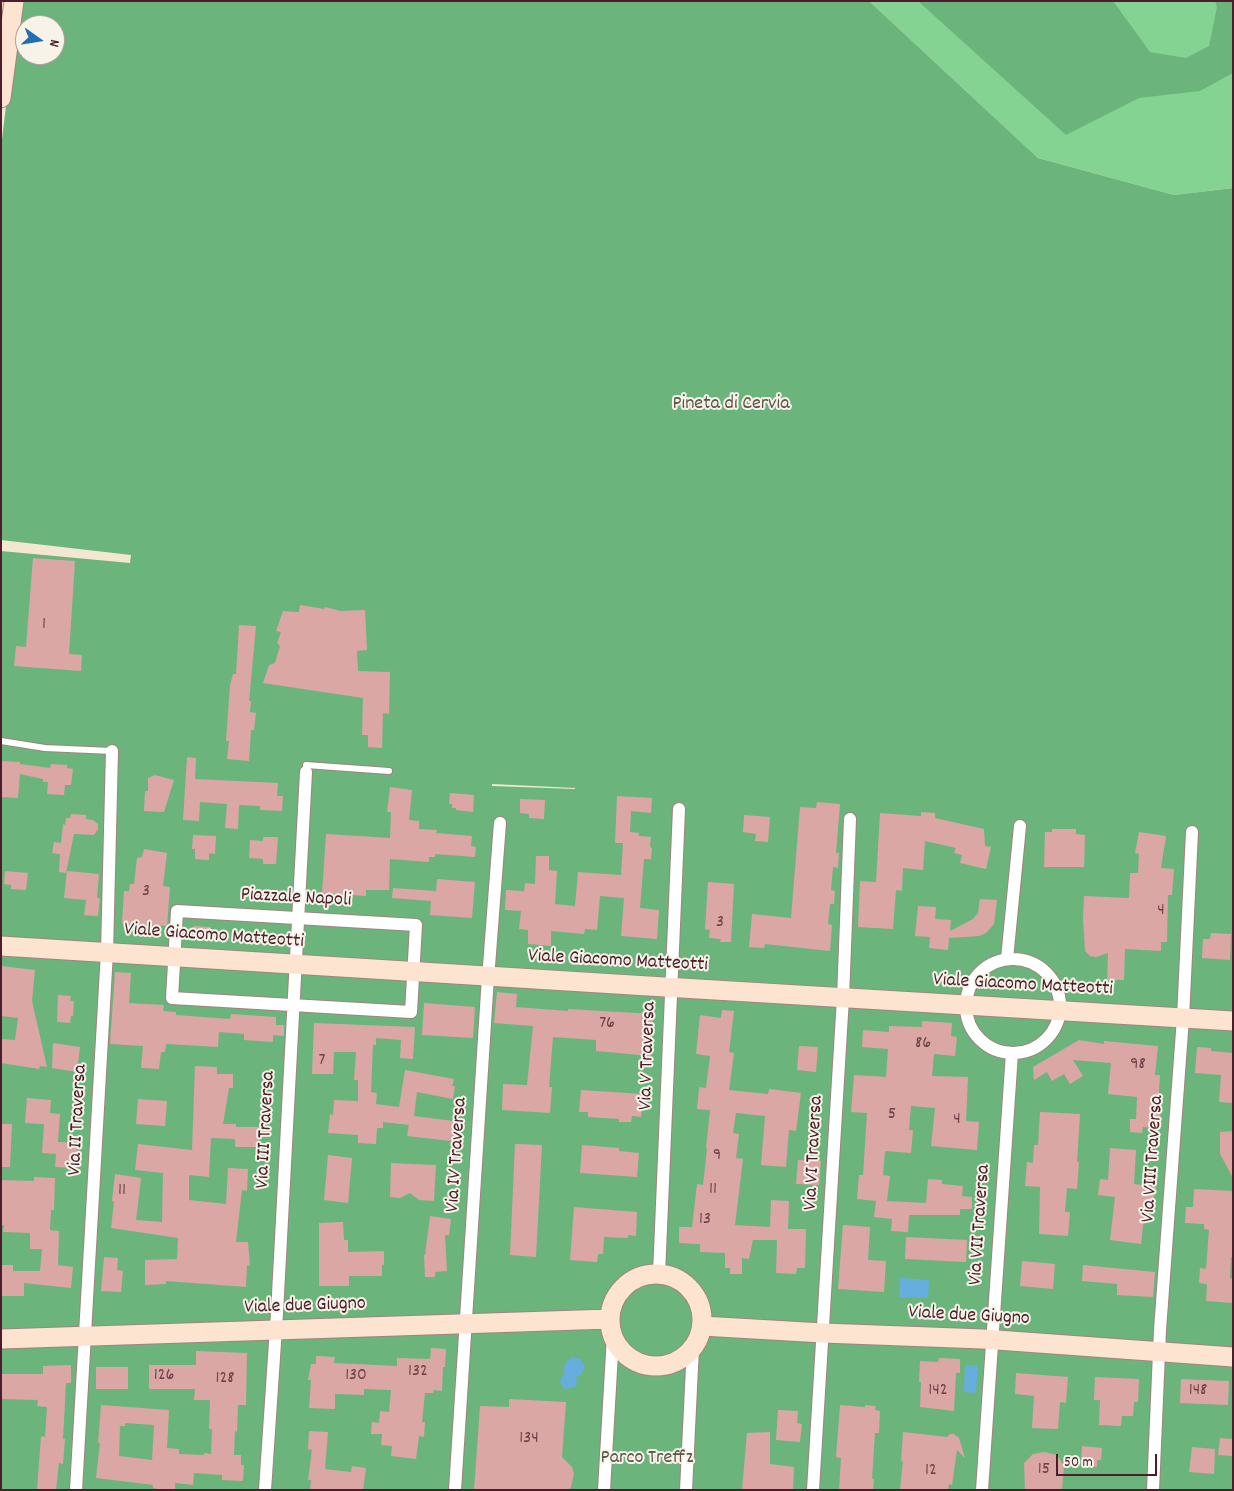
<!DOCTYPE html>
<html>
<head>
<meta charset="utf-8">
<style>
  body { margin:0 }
  #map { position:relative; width:1234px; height:1491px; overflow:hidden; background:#f2e8d1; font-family:Dekko,sans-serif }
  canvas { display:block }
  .frame { position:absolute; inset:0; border:2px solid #4a1f2b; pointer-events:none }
  .north { position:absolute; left:15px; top:15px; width:50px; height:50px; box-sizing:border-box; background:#f7f3e8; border:1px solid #b29e9c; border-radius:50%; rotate:103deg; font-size:14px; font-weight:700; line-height:20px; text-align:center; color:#4a1f2b }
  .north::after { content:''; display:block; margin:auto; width:18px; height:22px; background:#1f6fb2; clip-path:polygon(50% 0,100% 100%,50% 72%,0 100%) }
  .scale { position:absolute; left:1056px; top:1454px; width:101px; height:22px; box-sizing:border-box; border:2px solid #4a1f2b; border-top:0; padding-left:6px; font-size:15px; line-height:18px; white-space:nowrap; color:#4a1f2b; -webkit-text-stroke:4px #f7f3e8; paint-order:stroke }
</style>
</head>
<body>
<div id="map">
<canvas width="1234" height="1491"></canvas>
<div class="frame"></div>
<div class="north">N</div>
<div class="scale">50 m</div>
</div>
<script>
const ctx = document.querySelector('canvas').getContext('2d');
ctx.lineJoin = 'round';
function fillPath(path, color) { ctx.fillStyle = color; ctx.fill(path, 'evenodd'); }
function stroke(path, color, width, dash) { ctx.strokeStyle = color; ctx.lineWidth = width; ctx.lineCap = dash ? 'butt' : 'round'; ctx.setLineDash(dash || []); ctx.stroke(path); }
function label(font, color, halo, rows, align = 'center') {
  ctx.font = font + ' Dekko,sans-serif'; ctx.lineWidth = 4; ctx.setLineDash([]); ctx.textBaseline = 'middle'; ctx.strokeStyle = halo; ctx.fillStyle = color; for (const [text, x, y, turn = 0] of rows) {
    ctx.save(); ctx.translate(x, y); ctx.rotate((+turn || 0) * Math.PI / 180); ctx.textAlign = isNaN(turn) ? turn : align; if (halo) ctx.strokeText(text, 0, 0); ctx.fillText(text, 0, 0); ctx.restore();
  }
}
fillPath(new Path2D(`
  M869 1H1233V188L1174 195 1038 158Z`), '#84d392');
fillPath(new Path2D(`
  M19 1H869L1038 158 1174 195 1233 188V1490H1V551L130 563 131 555 1 540V147ZM25 25H55V55H25ZM492 784 575 788V789L492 786Z
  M918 1H1113L1150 52 1186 58 1209 46 1217 7 1215 1H1233V73L1200 91 1139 98 1066 135Z`), '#6bb57c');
fillPath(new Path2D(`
  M900 1278 929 1280 928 1298 899 1297Z
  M572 1357 580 1359 585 1366C583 1372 582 1375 576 1377L577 1384 575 1387 565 1389 560 1382 561 1378 565 1373C562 1366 566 1361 572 1357Z
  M965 1365H978L976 1393 964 1392Z`), '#66aedd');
fillPath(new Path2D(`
  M33 558 75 561 69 654 82 655 81 671 14 666 16 646 26 647Z
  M300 605 324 609 325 607 341 611 365 610 367 650 357 651 358 671 390 672 389 714 383 713 382 748 368 747V735H362L363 698 263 683 269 665 275 663 280 646 277 643 281 632 276 631 283 611 299 612Z
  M239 625 256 626 249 701H251L250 712 256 713 254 730H251L249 761 227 759 229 741H226L230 685 233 674H236Z
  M187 757 196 758 195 779 278 783 277 796H283L282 811 260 810V806L239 805 238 829 225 828 227 804 200 802 199 821 183 820Z
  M1 761 20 762V764L50 768 51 764 67 765V768L73 769 71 785H65L64 795 47 794 48 782H43V779L20 774 18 798 1 797Z
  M155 775 174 780 164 812 144 811 145 791H148V778Z
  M390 787 412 790 409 820 419 821V829L437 830 436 833 472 836 471 846 476 847 475 857 435 854V857H429V862L390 859 389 890H366V896L322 893 326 834 390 838 391 812H387Z
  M450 793 474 795 473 812 456 810V808H452V804H449Z
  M617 796 652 798 651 813 631 811 630 832 639 833V836L651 837 650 847 652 848 651 859H644L640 908 659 910 657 939 621 936 624 898 600 896 597 930 585 929 584 934 551 931V946L528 944V930L519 929 521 911 505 910 506 890 524 891 525 883 535 884 536 856H549V870L557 871 555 904 575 906 578 872 621 875 623 843H615Z
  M520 799 545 800 544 819 529 818V814L520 813Z
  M817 802 840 804 836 853H839L838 868 833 867 831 890 835 891 834 904H830L828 924 832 925 830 951 765 944 764 948 749 947 752 914 791 918 800 807 816 808Z
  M921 812 935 813V818L984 829 985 846 991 847 986 869 960 863 962 855 954 853 956 848 925 841 923 870 903 868 902 891 896 890 893 929 858 927 860 881 876 882 880 813 921 816Z
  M71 814 86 815V819L93 820 98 824V829L94 835 74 834 66 873 59 872 60 854 52 853 54 842 61 843 63 824 65 825 66 818H70Z
  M744 815 770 817 768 842 755 841 756 834 743 832Z
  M1052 829H1076V834L1085 835 1084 867H1044L1045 832H1052Z
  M1139 832 1166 836 1161 868 1174 869 1172 895H1168L1167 942H1161V951L1125 949 1124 980H1107L1108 953 1096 957 1090 956 1085 951 1083 919 1084 896 1129 898 1130 873H1138L1139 854 1135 853Z
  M193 835 216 836 215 854 209 853V860L195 859V849H192Z
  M263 837H278L276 864H263V859L249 858 250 840 263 841Z
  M144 849 167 853 163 886 170 887 167 926 122 923 124 891H129L130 884H134L137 858 142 857Z
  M5 871 28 873 26 890 11 889V885L4 884Z
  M67 871 99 874 97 898H100L98 916 84 915 86 900 64 898Z
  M437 879 475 882 472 918 430 915 431 901 392 898 393 888 436 891Z
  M708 882 734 884 731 942H720L721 939 709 938 710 930 705 929Z
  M980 899 997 900 994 924 986 933 979 936 949 938 948 950 929 948 930 937 915 936 918 906 936 907 935 919 951 920 950 931 973 919 978 913Z
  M194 926 211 927 210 939 193 937Z
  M1211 933 1231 934 1230 960 1202 958 1203 939H1210Z
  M1 966 35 970 32 1001 47 1067 40 1066 39 1069 1 1063V1039L15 1040 18 1018 1 1016Z
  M115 972 131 973 129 1003 164 1005 163 1011 176 1012V1015L230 1019 231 1014 276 1017V1025H284V1036L273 1035V1042L244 1040V1034L219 1032 218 1047 166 1044 165 1052H161L159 1069 141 1068 143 1046 110 1044Z
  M497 992 517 994 516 1007 568 1011V1009L653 1014 651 1056 596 1051V1040L553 1037 549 1087H552L550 1113 502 1110 503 1084 527 1085 533 1026 494 1023Z
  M58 995 71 996 70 1001H74L73 1016H71L70 1023 57 1022Z
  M424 1003 475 1007 473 1038 422 1035Z
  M722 1010 734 1011 729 1052 734 1053 729 1090 768 1094 769 1089 801 1093 796 1131 789 1130 786 1167 761 1165 765 1116 736 1113 733 1133 739 1134 736 1158 743 1159 735 1225 770 1227 771 1200 789 1201 788 1229H806L805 1268H797L796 1274 776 1273 777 1240H753L749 1259 742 1258V1274H730V1268H725V1253L700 1252V1244L679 1243V1227H692L697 1184 703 1185 707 1149 706 1148 710 1110 697 1109 699 1087 706 1088 710 1056 696 1054 700 1015 721 1018Z
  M922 1021 952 1023 951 1036 957 1037 955 1056 934 1054 932 1076 968 1077 966 1121 979 1122 977 1150 931 1146 935 1108 911 1106 909 1130H913L911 1153 885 1151 883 1175 890 1176 887 1201 926 1203 928 1179 942 1180V1184L963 1186 962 1196 972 1197V1209H960V1215H909L908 1232 891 1231 892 1219 874 1217 876 1201 857 1199 859 1175H863L867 1113 851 1112 854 1075 886 1077 888 1049 862 1047 863 1030 889 1032V1026L922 1027Z
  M314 1023 415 1027 413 1059 400 1058 401 1040 376 1038V1045H373L371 1092 377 1093 376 1104 399 1107 405 1070 454 1079 452 1086H455L453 1099 417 1092 414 1116 461 1122 459 1142 407 1136 409 1125 383 1122V1128H377L376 1144 358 1143V1135L328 1133 330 1114 333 1115 334 1100 358 1101V1080H354L356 1052H334L333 1074H312Z
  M1079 1040 1104 1044V1041L1158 1046 1155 1075H1160L1158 1106H1161L1159 1128 1143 1127 1142 1133 1130 1132V1119H1136L1137 1097 1108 1094 1111 1063 1073 1060 1083 1076 1070 1084 1064 1074 1052 1081 1047 1072 1034 1080 1033 1067Z
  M53 1043 80 1047 77 1072 52 1068Z
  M799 1046 818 1047 816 1072 797 1070Z
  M1197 1047 1211 1048V1051L1233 1053V1103L1219 1102 1221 1075 1195 1073Z
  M195 1066 217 1067V1074H233V1088H229L223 1124H236V1127H259V1147H235V1139L211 1138 209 1177 189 1175V1200L226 1204 228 1168 248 1169 247 1191 242 1190 236 1242H248L250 1266 247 1265 246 1287 166 1281V1284L145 1285V1260L177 1259 178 1238 111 1228 114 1201H112L115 1174 141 1178 136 1220 162 1222 163 1173 135 1170 138 1144 192 1150Z
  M581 1090 643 1094 641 1117 632 1116 631 1122H619V1119L588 1117V1112H579Z
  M27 1098 51 1100 50 1113 60 1114 58 1142 78 1143 77 1151H81L80 1164 75 1163V1168L55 1167 56 1154 42 1153 44 1124 25 1123Z
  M138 1099 167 1101 165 1126 136 1124Z
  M1040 1112 1080 1114 1077 1162H1079L1077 1189 1067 1188 1065 1212H1070L1068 1236 1039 1234 1040 1187 1025 1186 1027 1162 1033 1163 1034 1145H1038Z
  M1 1124H12L10 1167H1Z
  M1233 1131V1178L1220 1154V1132Z
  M515 1144 542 1145 536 1257 510 1255Z
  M582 1145 619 1148V1151L639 1153 637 1177 580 1173Z
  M1110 1148 1136 1150 1134 1184 1156 1187 1152 1209 1145 1208 1141 1244 1110 1240 1115 1197 1098 1195 1100 1179 1108 1180Z
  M328 1155 352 1158 348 1203 324 1200Z
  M798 1160 821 1161 819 1185 796 1184Z
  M391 1163 436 1165 434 1201 419 1200 410 1193 400 1198 390 1197Z
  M34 1177 55 1178 54 1210H51L50 1230 59 1231 58 1265 73 1267 71 1288 24 1283V1296H1V1265H13V1271H40L42 1249H30V1233L3 1232 4 1225H1V1180L34 1181Z
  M1194 1189 1233 1191V1257H1231L1230 1278 1233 1279V1303L1206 1301 1207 1284 1199 1283 1200 1268 1206 1269 1209 1230 1204 1229V1224L1185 1223 1186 1207H1193Z
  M574 1207 637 1212 636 1236 628 1235V1238L604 1237 603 1254H598L597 1262 570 1260Z
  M430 1216 451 1219 449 1235H445L447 1271 435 1272V1277H425L424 1255H425Z
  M343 1222 344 1240H348V1252L384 1251V1265H382V1276H349V1286H319V1223Z
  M843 1225 870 1227 868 1260 886 1261 884 1292 838 1289Z
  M906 1237 967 1240 966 1262 905 1259Z
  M104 1257 118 1258 117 1270 123 1271 121 1292 101 1291Z
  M1022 1261 1055 1264 1053 1289 1020 1286Z
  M1083 1265 1155 1272 1153 1297 1117 1295V1284L1082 1281Z
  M431 1348 446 1349 445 1367H443L442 1391 434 1390 433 1393H425L422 1422H425L424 1437 419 1436 416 1459 391 1456 392 1446 381 1445 382 1434H371L372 1422 379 1423 380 1411 389 1412 391 1390 364 1389V1395L335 1394V1409L309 1408 311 1380H308L311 1364H316V1356L335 1357 334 1363 397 1366V1358L430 1359Z
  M196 1351 247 1353 246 1405H238L237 1432 235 1431 234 1455H241V1465H244L243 1481 222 1480V1475L194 1473 193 1485 175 1483V1490H162L153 1488V1485L96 1478 100 1443H98L101 1405 169 1410 167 1448 179 1449V1454L204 1455V1453L211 1454 212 1429H209L210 1400H194L195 1389H149V1365H196ZM125 1423 154 1425 152 1460 119 1456 120 1426H125Z
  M939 1358 960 1359V1373H956L954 1411 920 1407 921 1382H919L920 1361 938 1362Z
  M71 1365V1383H66L63 1439H65L63 1464 59 1463 56 1490H37L41 1436 45 1437 47 1407 37 1406 38 1400 1 1399V1374H43V1366Z
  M96 1367H128V1389H96Z
  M1016 1373 1068 1377 1066 1403 1060 1402 1058 1429 1032 1428 1034 1396 1015 1394Z
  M1095 1377 1139 1379 1138 1402H1134L1133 1416H1122L1121 1426 1099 1425 1100 1400H1094Z
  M1181 1379 1229 1381 1228 1405 1180 1403Z
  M509 1399 566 1402 562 1457 572 1467 574 1474 571 1487 569 1490H474L480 1406 509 1407Z
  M840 1405 865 1407V1405L876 1406 875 1410 880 1411 879 1433H875L872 1479H874L873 1490H839L841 1458 836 1457Z
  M778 1410 798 1411 797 1423 802 1424 800 1442 776 1440Z
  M309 1431 328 1432 325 1469 351 1472 352 1466 366 1468 363 1490H310L311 1480H308L312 1450 308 1449Z
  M770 1432V1464L794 1467 793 1490H742L747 1433Z
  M903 1432 947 1437 950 1434H954L959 1438 965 1458 957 1450 952 1485 949 1484 948 1490H900L903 1460 901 1462Z
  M1220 1438 1233 1439V1456L1218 1455Z
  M1082 1446 1102 1448 1101 1460H1097V1467L1081 1466Z
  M1192 1447 1215 1449 1214 1474 1189 1472Z
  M1044 1452 1057 1455 1064 1466 1062 1490H1025L1024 1463 1033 1454Z`), '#daa7a4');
const lane = new Path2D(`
  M1 741 45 748 112 751
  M306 772V765L389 771`);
const street = new Path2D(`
  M177 911 416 925 411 1012 172 998Z
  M1007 959 1020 826
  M966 1006a47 47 0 1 1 94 0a47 47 0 1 1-94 0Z
  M659 1274 679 809
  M76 1490 107 952 112 751
  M265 1490 277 1313 306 772
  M455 1490 487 992 500 823
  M604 1490 613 1336
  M686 1490 693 1347
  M813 1490 843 998 850 819
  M982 1490 1012 1053
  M1153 1490 1160 1330 1183 1018 1192 832`);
const secondary = new Path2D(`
  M1 98 14 1
  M1 946C412 973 822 996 1233 1021
  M610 1320a46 46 0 1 1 92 0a46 46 0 1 1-92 0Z
  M702 1326 823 1333 983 1339 1233 1357
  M1 1339 610 1319`);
stroke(lane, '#9e847e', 8);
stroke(street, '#9e847e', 14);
stroke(secondary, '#9e847e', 21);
stroke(lane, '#fff', 6);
stroke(street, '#fff', 12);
stroke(secondary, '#fde4d1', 19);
label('18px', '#6e4149', null, [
  ["1",44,626],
  ["3",146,893],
  ["4",1161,912],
  ["3",720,924],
  ["76",607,1025],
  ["86",923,1045],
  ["7",322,1062],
  ["98",1138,1066],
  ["5",892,1116],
  ["4",957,1121],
  ["9",717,1157],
  ["11",713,1191],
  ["11",122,1192],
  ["13",705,1221],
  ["132",418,1373],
  ["126",164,1377],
  ["130",356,1377],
  ["128",225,1380],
  ["142",938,1392],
  ["148",1198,1392],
  ["134",529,1440],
  ["15",1044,1471],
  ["12",931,1472]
]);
label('20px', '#5b554a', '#f7f3e8', [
  ["Pineta di Cervia",731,405],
  ["Parco Treffz",647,1459]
]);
label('20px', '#4a1f2b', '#f7f3e8', [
  ["Piazzale Napoli",296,899,3],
  ["Viale Giacomo Matteotti",214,937,4],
  ["Viale Giacomo Matteotti",618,962,3],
  ["Viale Giacomo Matteotti",1023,986,3],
  ["Via V Traversa",649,1056,-88],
  ["Via II Traversa",79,1120,-87],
  ["Via III Traversa",267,1130,-87],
  ["Via VI Traversa",815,1153,-87],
  ["Via IV Traversa",458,1155,-86],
  ["Via VIII Traversa",1154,1159,-86],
  ["Via VII Traversa",981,1225,-86],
  ["Viale due Giugno",305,1307,-2],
  ["Viale due Giugno",969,1317,3]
]);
</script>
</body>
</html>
